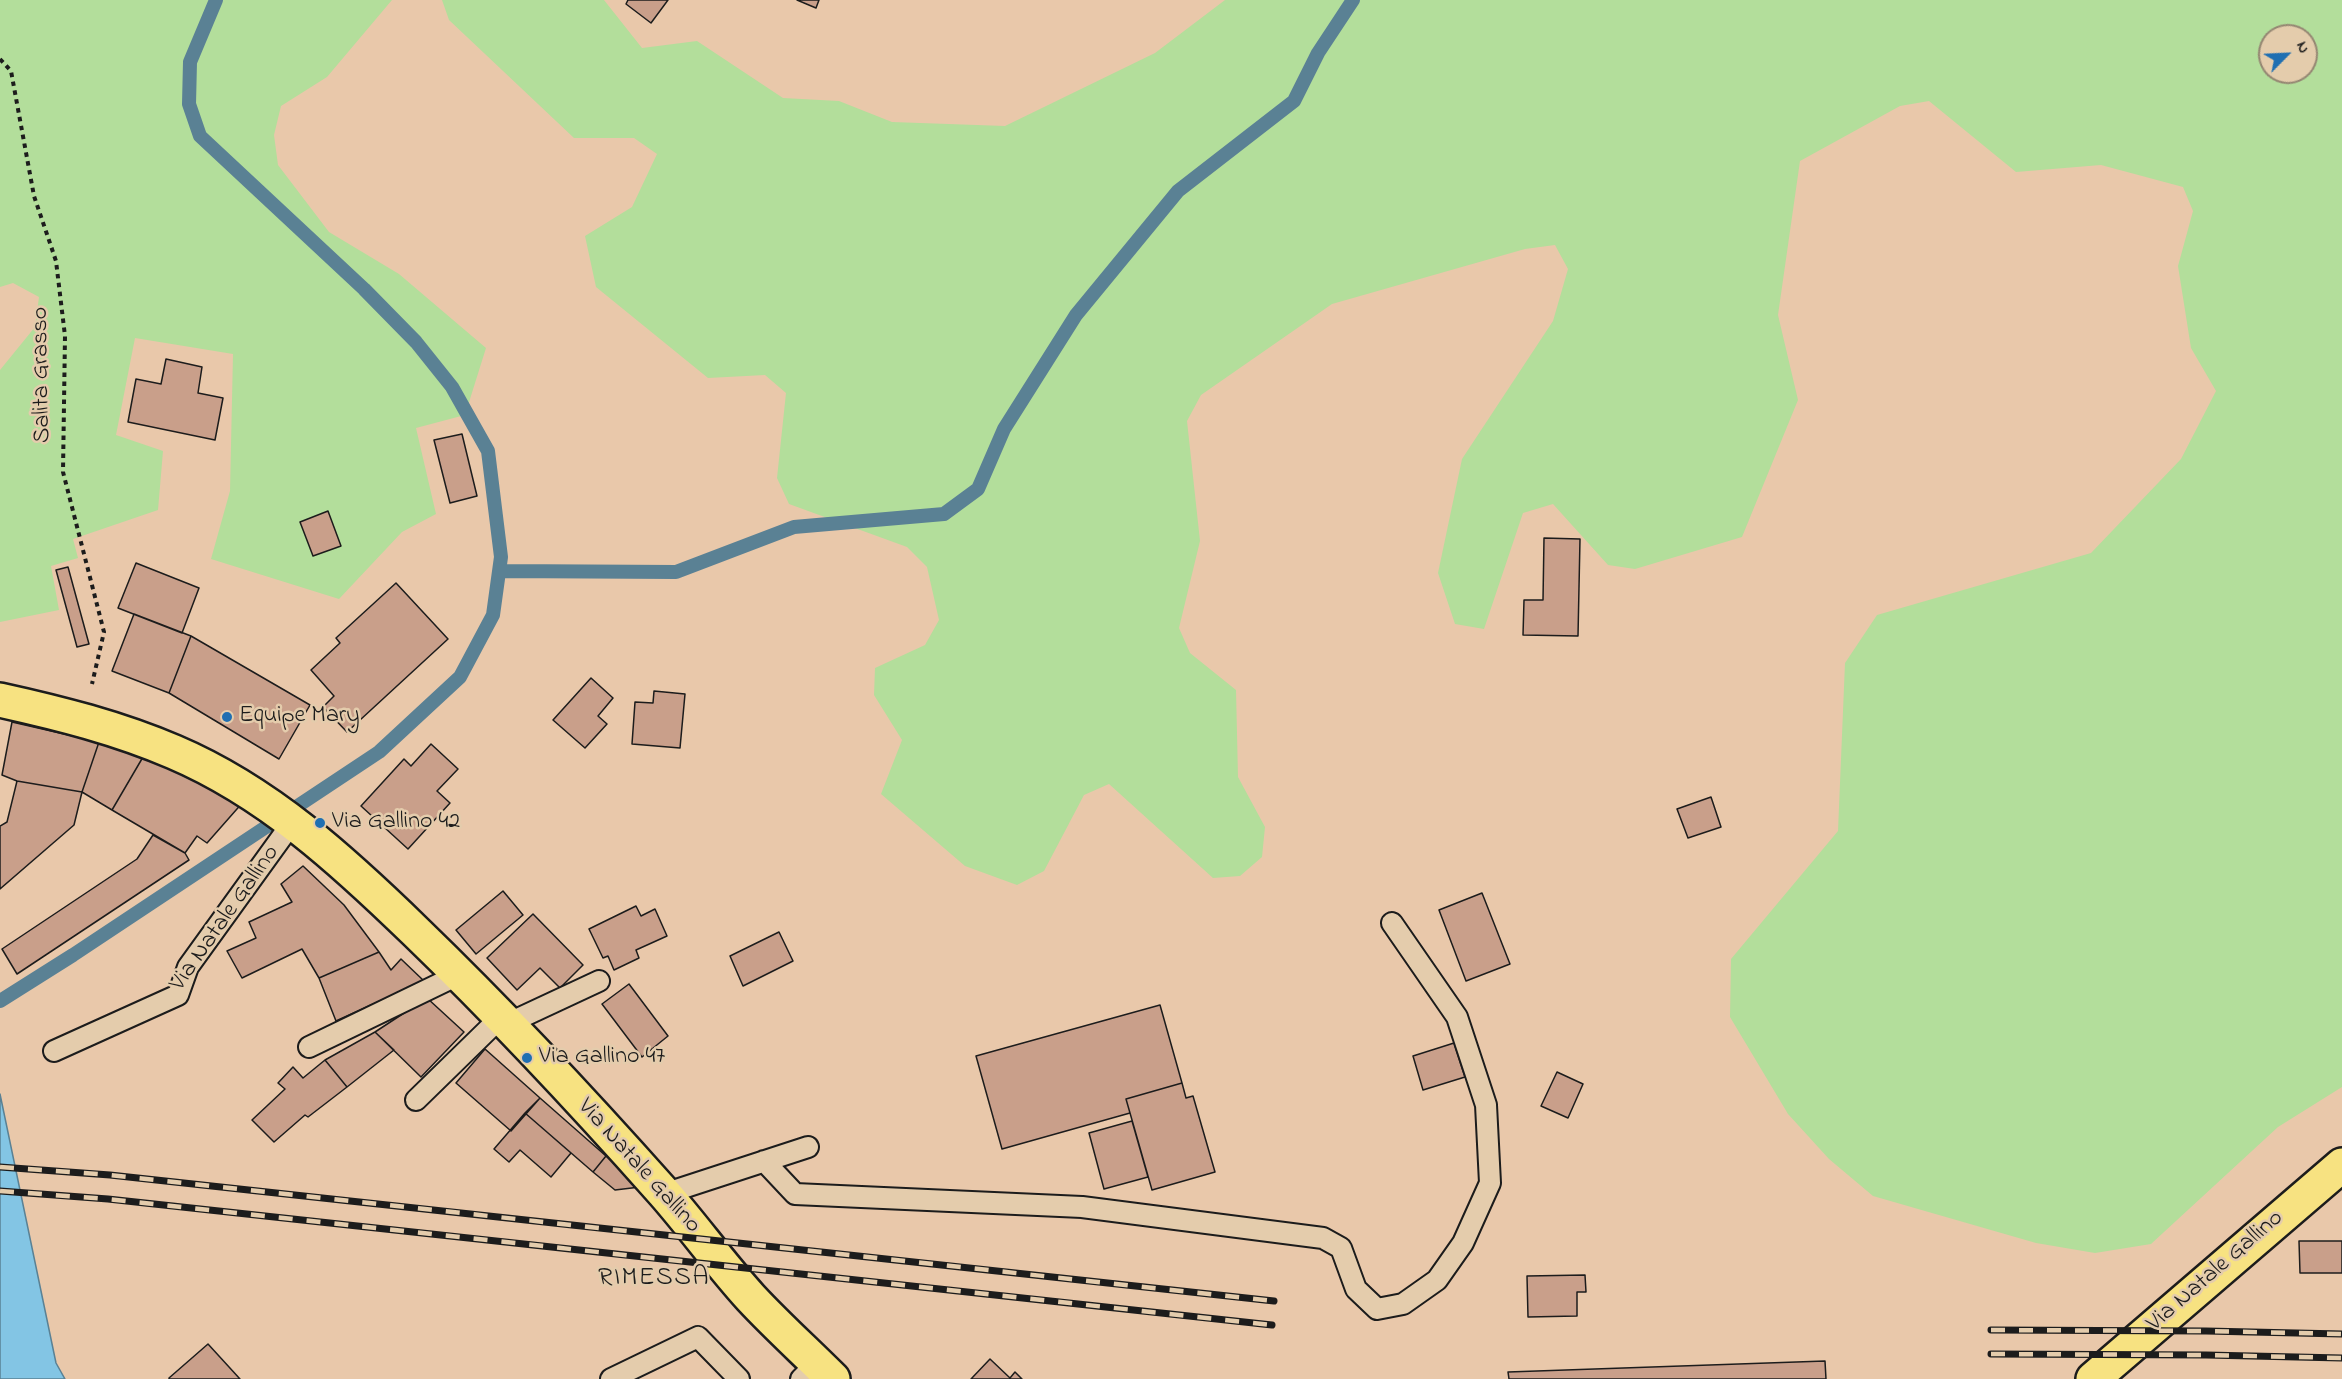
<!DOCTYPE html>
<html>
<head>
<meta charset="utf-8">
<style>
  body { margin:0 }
  #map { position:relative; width:2342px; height:1379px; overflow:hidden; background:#e9c8aa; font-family:"Indie Flower",sans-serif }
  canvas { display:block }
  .north { position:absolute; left:2258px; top:24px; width:60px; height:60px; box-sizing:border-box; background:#e4ccac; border:2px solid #948672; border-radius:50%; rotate:66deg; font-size:16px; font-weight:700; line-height:24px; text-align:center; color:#1c1c1c }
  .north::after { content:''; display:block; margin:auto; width:21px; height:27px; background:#1f6fb2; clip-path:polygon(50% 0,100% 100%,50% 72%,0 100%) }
</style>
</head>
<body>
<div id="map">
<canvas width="2342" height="1379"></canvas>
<div class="north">N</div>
</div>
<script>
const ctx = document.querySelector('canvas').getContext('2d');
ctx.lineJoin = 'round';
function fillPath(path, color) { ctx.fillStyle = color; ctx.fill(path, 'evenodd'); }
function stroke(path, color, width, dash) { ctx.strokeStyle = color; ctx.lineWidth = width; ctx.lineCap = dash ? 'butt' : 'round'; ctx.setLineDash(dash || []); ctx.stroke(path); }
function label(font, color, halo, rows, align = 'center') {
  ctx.font = font + ' "Indie Flower",sans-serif'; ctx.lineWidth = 5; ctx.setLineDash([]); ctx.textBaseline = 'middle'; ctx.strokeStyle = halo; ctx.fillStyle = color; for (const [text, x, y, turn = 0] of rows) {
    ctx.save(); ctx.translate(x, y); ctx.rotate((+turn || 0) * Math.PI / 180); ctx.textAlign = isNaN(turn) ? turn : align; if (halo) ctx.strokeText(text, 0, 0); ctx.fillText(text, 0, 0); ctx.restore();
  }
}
fillPath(new Path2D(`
  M0 0H392L327 77 281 106 274 135 278 165 329 232 399 274 486 348 465 415 416 428 436 514 402 532 339 599 211 559 230 491 233 354 135 338 116 435 163 451 158 510 73 539 78 558 51 566 59 610 0 622V370L35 327 39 297 13 283 0 287Z
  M442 0H604L642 48 697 41 783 98 839 101 892 122 1005 126 1155 53 1225 0H2342V1087L2278 1127 2151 1244 2095 1253 2036 1243 1873 1196 1829 1159 1788 1114 1730 1017 1731 959 1838 831 1845 663 1877 615 2091 553 2181 459 2216 391 2191 348 2178 266 2193 211 2183 187 2101 165 2016 172 1929 101 1900 106 1800 161 1778 315 1798 400 1742 537 1635 569 1608 565 1553 504 1523 513 1484 629 1455 624 1438 573 1462 459 1553 321 1568 269 1555 245 1525 249 1332 304 1201 395 1187 421 1200 541 1179 628 1190 653 1236 690 1238 777 1265 827 1262 857 1240 876 1213 878 1109 784 1084 795 1044 871 1017 885 965 866 881 794 902 740 874 695 875 668 925 645 939 620 927 567 907 547 789 504 777 478 786 393 765 375 708 378 596 287 585 236 632 207 657 154 634 138H574L449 20ZM2270 36H2306V72H2270Z`), '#b3de9b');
const water = new Path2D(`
  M0 1094 56 1363 65 1379H0Z`);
fillPath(water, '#83c5e4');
stroke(water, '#5a8194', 1.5);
stroke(new Path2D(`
  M500 571 676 572 794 527 944 514 978 489 1004 429 1076 315 1178 191 1294 101 1318 53 1353 0
  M0 1001 73 955 379 752 460 677 493 615 501 557 488 451 452 387 416 342 364 289 200 136 189 104 190 62 216 0`), '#5a8194', 14);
const building = new Path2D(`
  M628 0H668L651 23 626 4Z
  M797 0H819L816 8Z
  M166 359 202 367 198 393 223 398 215 440 128 422 136 379 161 384Z
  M462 434 477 496 450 503 434 440Z
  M328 511 341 546 313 556 300 522Z
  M1544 538 1580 539 1578 636 1523 635 1524 600H1543Z
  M136 563 199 588 182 633 118 608Z
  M68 567 89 644 77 647 56 570Z
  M396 583 448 639 347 732 323 707 334 696 311 670 340 643 336 638Z
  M134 614 191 636 169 693 112 671Z
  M191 636 310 705 279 759 169 693Z
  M591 678 613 698 598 716 607 724 585 748 553 720Z
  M654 691 685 694 680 748 632 744 635 702 653 703Z
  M12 722 99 742 82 792 17 781 2 775Z
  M99 742 143 757 112 810 82 792Z
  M431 744 458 769 437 791 450 803 408 849 361 806 404 759 411 766Z
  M143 757 169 765 244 801 207 843 197 836 185 853 112 810Z
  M17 781 82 792 74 825 0 889V826L7 822Z
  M1711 797 1721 827 1688 838 1677 809Z
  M153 835 185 853 189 860 17 974 2 949 137 859Z
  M303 866 344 905 379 952 319 978 302 949 242 978 227 951 256 938 249 922 292 902 281 884Z
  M503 891 523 915 476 954 456 930Z
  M1482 893 1510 964 1466 981 1439 910Z
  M636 906 641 916 655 909 667 936 636 950 639 958 614 970 608 956 603 958 589 929Z
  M533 914 583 965 560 988 540 968 517 990 487 958Z
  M779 932 793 961 743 986 730 956Z
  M379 952 391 970 401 959 424 981 336 1021 319 978Z
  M629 984 668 1036 642 1057 602 1004Z
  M427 998 464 1032 421 1077 375 1032Z
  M1160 1005 1182 1083 1126 1099 1130 1113 1002 1149 976 1056Z
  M375 1032 394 1050 347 1087 325 1060Z
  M1454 1043 1465 1077 1423 1090 1413 1056Z
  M485 1049 540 1098 511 1131 456 1083Z
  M325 1060 347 1087 308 1117 305 1115 274 1142 252 1120 285 1089 278 1083 293 1067 303 1078Z
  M1557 1072 1583 1084 1568 1118 1541 1106Z
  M1182 1083 1186 1098 1193 1096 1215 1172 1152 1190 1126 1099Z
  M540 1098 606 1156 593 1172 525 1113Z
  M525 1113 571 1153 551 1177 520 1150 509 1162 494 1149Z
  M1132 1121 1148 1177 1104 1189 1089 1133Z
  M606 1156 621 1169 640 1187 615 1190 593 1172Z
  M2299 1241H2342V1273H2300Z
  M1585 1275 1586 1292H1577V1316L1528 1317 1527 1276Z
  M208 1344 240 1379H169V1378Z
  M990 1359 1010 1378 1015 1372 1022 1379H971Z
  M1825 1361 1826 1379H1509L1508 1372Z`);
fillPath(building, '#c99f8a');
stroke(building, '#1c1c1c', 1.5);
const lane = new Path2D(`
  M509 1023 599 981
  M309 1047 460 974
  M54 1051 178 995 188 967 292 823
  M416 1100 502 1016
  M764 1161 795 1194 1082 1207 1323 1238 1341 1248 1356 1289 1377 1309 1403 1304 1437 1280 1463 1243 1490 1183 1486 1105 1457 1017 1392 923
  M664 1194 808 1147
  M611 1379 698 1337 739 1379
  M801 1379 817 1363`);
const primary = new Path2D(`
  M0 700C59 713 118 728 174 752 268 792 344 862 416 932 502 1015 583 1102 663 1192 693 1226 720 1264 751 1298 777 1326 806 1352 833 1379
  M2093 1379 2342 1165`);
stroke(lane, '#1c1c1c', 24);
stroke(primary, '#1c1c1c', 38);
stroke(new Path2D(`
  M0 59 11 71 34 196 56 261 65 336 63 472 104 632 92 684`), '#1c1c1c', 4, [4.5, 4.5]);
stroke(lane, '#e4ccac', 20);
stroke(primary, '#f7e281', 33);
const rail = new Path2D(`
  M0 1167 110 1175 1274 1301
  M0 1191 108 1199 1272 1325
  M1991 1330 2206 1331 2342 1334
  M1991 1354 2206 1355 2342 1358`);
stroke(rail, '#1c1c1c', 7);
stroke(rail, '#e4ccac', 4.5, [14]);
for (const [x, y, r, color] of [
  [227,717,6,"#1f6fb2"],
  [320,823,6,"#1f6fb2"],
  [527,1058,6,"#1f6fb2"]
]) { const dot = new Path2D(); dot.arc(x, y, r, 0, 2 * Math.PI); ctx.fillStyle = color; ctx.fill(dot); stroke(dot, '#e4ccac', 2); }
label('24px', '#1c1c1c', '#e4ccac', [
  ["Salita Grasso",43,375,-91],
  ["Via Natale Gallino",226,919,-55],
  ["Via Natale Gallino",638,1167,48],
  ["Via Natale Gallino",2216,1272,-41]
]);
label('24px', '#1c1c1c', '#e4ccac', [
  ["Equipe Mary",239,717],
  ["Via Gallino 42",332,823],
  ["Via Gallino 47",539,1058]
], 'left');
ctx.letterSpacing = '1.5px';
label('26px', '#1c1c1c', '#e4ccac', [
  ["RIMESSA",654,1280]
]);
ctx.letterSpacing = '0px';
</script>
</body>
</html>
